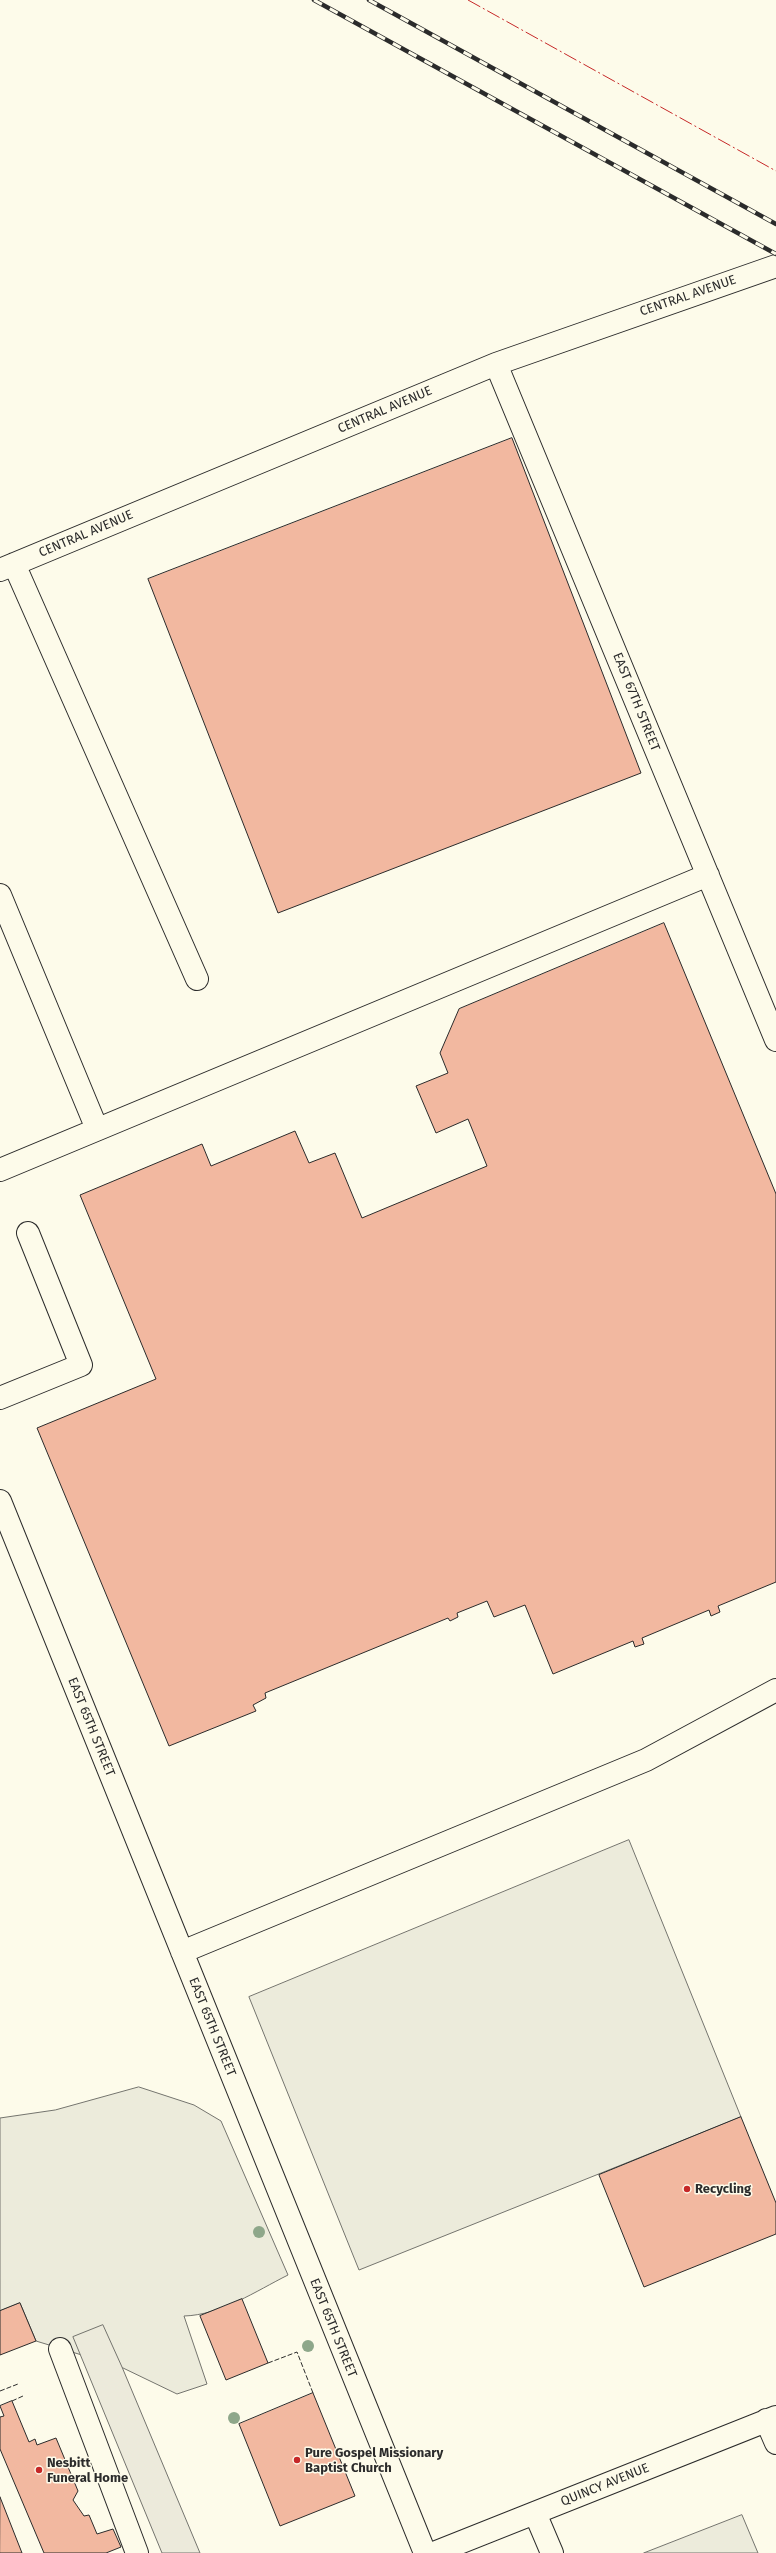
<!DOCTYPE html>
<html>
<head>
<meta charset="utf-8">
<style>
  body { margin:0 }
  canvas { display:block; background:#fdfbea }
</style>
</head>
<body>
<canvas width="776" height="2553"></canvas>
<script>
const ctx = document.querySelector('canvas').getContext('2d');
ctx.lineJoin = 'round';
function fillPath(path, color) { ctx.fillStyle = color; ctx.fill(path, 'evenodd'); }
function stroke(path, color, width, dash) { ctx.strokeStyle = color; ctx.lineWidth = width; ctx.lineCap = dash ? 'butt' : 'round'; ctx.setLineDash(dash || []); ctx.stroke(path); }
function label(font, color, halo, rows, align = 'center') {
  ctx.font = font + ' "Fira Sans",sans-serif'; ctx.lineWidth = 3; ctx.setLineDash([]); ctx.textBaseline = 'middle'; ctx.strokeStyle = halo; ctx.fillStyle = color; for (const [text, x, y, turn = 0] of rows) {
    ctx.save(); ctx.translate(x, y); ctx.rotate((+turn || 0) * Math.PI / 180); ctx.textAlign = isNaN(turn) ? turn : align; if (halo) ctx.strokeText(text, 0, 0); ctx.fillText(text, 0, 0); ctx.restore();
  }
}
const green = new Path2D(`
  M629 1840 741 2117 359 2270 249 1997Z
  M139 2087 194 2105 221 2121 288 2275C256 2291 221 2315 184 2316L207 2384 177 2394 121 2367 36 2341 20 2303 0 2311V2118L55 2110Z
  M742 2515 758 2553H644Z`);
fillPath(green, '#ecebdb');
stroke(green, '#74746e', 1);
const parking = new Path2D(`
  M103 2325 122 2367 200 2553H162L73 2337Z`);
fillPath(parking, '#eceadb');
stroke(parking, '#74746e', 1);
const building = new Path2D(`
  M512 438 641 773 278 913 148 579Z
  M664 923 776 1194V1582L718 1606 720 1612 711 1616 709 1610 642 1638 644 1644 635 1647 633 1641 553 1674 525 1605 494 1617 487 1601 457 1613 458 1617 450 1621 448 1618 265 1693 266 1698 253 1705 256 1711 169 1746 37 1428 156 1379 80 1195 202 1144 211 1166 295 1131 309 1163 335 1153 362 1218 487 1166 468 1119 436 1133 416 1086 448 1073 440 1053 459 1009Z
  M741 2117 776 2203V2234L644 2287 599 2175Z
  M242 2299 268 2363 226 2380 200 2316Z
  M20 2303 36 2341 0 2355V2311Z
  M313 2393 355 2496 280 2526 239 2424Z
  M12 2401 29 2442 35 2439 37 2445 56 2438 78 2491 73 2500 84 2516 89 2515 97 2534 113 2529 121 2547 106 2553H44L0 2449V2417L4 2416 0 2406Z
  M0 2497 22 2553H0Z`);
fillPath(building, '#f2b8a0');
stroke(building, '#2b2b2b', 1);
const minor = new Path2D(`
  M496 364 776 1040
  M14 564 197 979
  M0 570 496 364 776 266
  M0 895 97 1129
  M0 1170 708 875
  M0 1398 81 1365 28 1233
  M0 1501 425 2553
  M182 1952 646 1760 776 1690
  M60 2349 137 2553
  M766 2420 776 2443
  M535 2513 552 2553
  M434 2553 776 2417`);
stroke(minor, '#2b2b2b', 24);
stroke(minor, '#fdfbea', 22);
const rail = new Path2D(`
  M314 0 776 254
  M369 0 776 224`);
stroke(rail, '#2b2b2b', 4.5);
stroke(rail, '#fdfbea', 3, [9]);
stroke(new Path2D(`
  M268 2363 297 2352 313 2393
  M0 2391 18 2384
  M12 2401 23 2396`), '#2b2b2b', 1, [5, 2]);
stroke(new Path2D(`
  M468 0 776 171`), '#c62828', 1, [14, 3, 2, 3]);
ctx.fillStyle = '#8ea78a';
for (const [x, y] of [
  [259,2232],
  [308,2346],
  [234,2418]
]) { ctx.beginPath(); ctx.arc(x, y, 6, 0, 2 * Math.PI); ctx.fill(); }
for (const [x, y, r, color] of [
  [687,2189,4,"#c62828"],
  [297,2460,4,"#c62828"],
  [39,2470,4,"#c62828"]
]) { const dot = new Path2D(); dot.arc(x, y, r, 0, 2 * Math.PI); ctx.fillStyle = color; ctx.fill(dot); stroke(dot, '#fdfbea', 1.5); }
label('13px', '#2b2b2b', '#fdfbea', [
  ["CENTRAL AVENUE",688,296,-19],
  ["CENTRAL AVENUE",385,410,-23],
  ["CENTRAL AVENUE",86,534,-23],
  ["EAST 67TH STREET",636,702,68],
  ["EAST 65TH STREET",91,1727,68],
  ["EAST 65TH STREET",212,2027,68],
  ["EAST 65TH STREET",333,2328,68],
  ["QUINCY AVENUE",605,2485,-22]
]);
label('bold 13px', '#2b2b2b', '#fdfbea', [
  ["Recycling",695,2189],
  ["Pure Gospel Missionary",305,2453],
  ["Baptist Church",305,2468],
  ["Nesbitt",47,2463],
  ["Funeral Home",47,2478]
], 'left');
</script>
</body>
</html>
